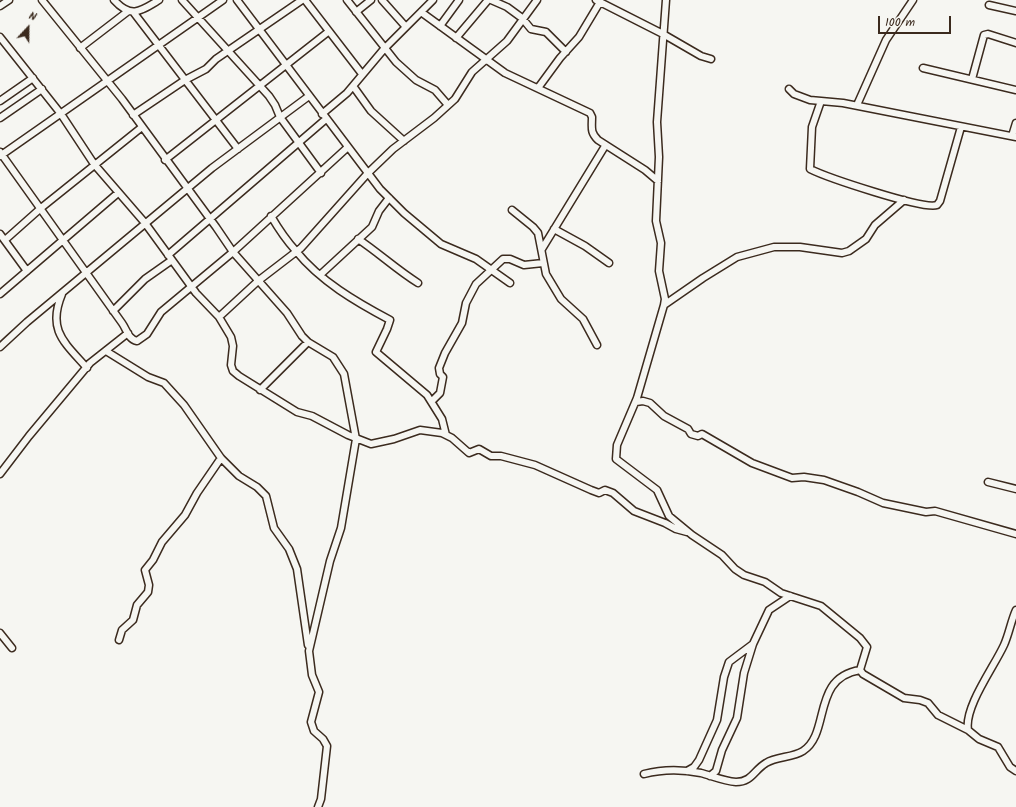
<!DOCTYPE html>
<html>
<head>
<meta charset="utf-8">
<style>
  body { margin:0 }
  #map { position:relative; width:1016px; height:807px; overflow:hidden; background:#f6f6f2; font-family:Kalam,sans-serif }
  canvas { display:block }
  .north { position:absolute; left:8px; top:8px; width:40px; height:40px; -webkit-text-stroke:3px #f6f6f2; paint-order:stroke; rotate:22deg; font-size:11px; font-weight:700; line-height:16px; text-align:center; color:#3b2a1e }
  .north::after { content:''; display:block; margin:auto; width:14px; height:18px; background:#3b2a1e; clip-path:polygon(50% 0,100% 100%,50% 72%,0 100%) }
  .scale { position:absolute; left:878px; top:16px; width:73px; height:18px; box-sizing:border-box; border:2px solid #3b2a1e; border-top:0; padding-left:5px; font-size:12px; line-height:14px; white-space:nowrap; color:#3b2a1e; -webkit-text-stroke:3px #f6f6f2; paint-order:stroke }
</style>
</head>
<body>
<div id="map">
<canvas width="1016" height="807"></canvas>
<div class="north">N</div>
<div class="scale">100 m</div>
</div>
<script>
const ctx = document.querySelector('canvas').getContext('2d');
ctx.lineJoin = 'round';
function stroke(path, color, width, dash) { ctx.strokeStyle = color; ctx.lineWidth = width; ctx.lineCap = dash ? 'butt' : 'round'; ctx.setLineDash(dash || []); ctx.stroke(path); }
const minor = new Path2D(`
  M42 0 122 99 216 227 233 252 287 313 302 336 308 342 333 357 344 374 356 439 341 528 330 561 309 651 312 675 319 692 311 722 314 731 323 739 327 746 321 799 318 807
  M114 0C131 19 141 11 159 0
  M182 0 269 96 275 105 280 117 321 173
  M237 0 380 189 404 213 441 244 476 259 510 283
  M305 0 362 74
  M347 0 396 62 416 80 435 90 448 105
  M382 0 406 27
  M491 0 507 7 522 18 531 29 546 32 566 52
  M596 0 663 34 701 56 711 59
  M989 5 1016 11
  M0 6 9 0
  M356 12 371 0
  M421 12 505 73 590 113 592 117C592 128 590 132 598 140L645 170 658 181
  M134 13 238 149
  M440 26 459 0
  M0 37 61 114 94 164 145 223 196 293 219 317 231 337 233 346 231 365 233 371 239 376 297 412 312 416 348 435 371 444 394 439 420 430 442 433 452 438 469 453 479 449 491 456H501L535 465 591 490 599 493 605 490 613 493 634 511 665 523 676 529 687 532
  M456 38 488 0
  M80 48 127 12
  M923 68 1016 90
  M972 79 984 35 988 34 1016 43
  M353 86 371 111 404 141
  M538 88 560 58 579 37 600 2
  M789 89 794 94 810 100 843 103 1016 137
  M0 101 33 78
  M821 101 812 127 810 169C826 177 923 210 937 205L940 201 961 127
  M857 105 886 40 913 0
  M322 114 347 93 384 49 433 0
  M133 115 185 80 206 69 216 59 302 0
  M0 118 42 89
  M1012 136 1016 123
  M0 152 122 323C127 330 128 339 137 341L147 334 161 312 233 252 348 147
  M0 156 223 0
  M165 160 328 32
  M904 200 875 225 866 239 849 251 842 253 800 247H774L737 257 703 278 664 305 637 398 617 445 616 459 657 490 669 516 692 535 722 555 735 569 744 575 765 582 781 593 821 606 860 638 867 647 860 670 863 674 904 698 920 700 928 703 938 715 968 730 979 739 998 747 1010 767 1016 771
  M512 210 533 227 538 233 546 274 561 299 583 319 597 345
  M271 216C278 228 286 240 296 251 320 281 356 302 390 320L387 329 376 352 427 395 442 419 446 435
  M554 229 585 246 609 263
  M0 234 27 271
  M358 239C379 253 397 270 418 283
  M5 240 41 208 142 127
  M542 249 605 146
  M168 255 326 119
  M320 275 372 227 379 211 389 198
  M0 294 118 193
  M62 294C47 330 64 342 87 368
  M664 305 665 299 659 271 661 243 656 221 659 157 657 122 666 0
  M113 311 145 279 172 260
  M219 317 258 281 301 248 368 173 393 149 434 118 455 99 472 72 507 41 537 0
  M0 347 27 322 212 168 309 96
  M106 351 148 377 164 383 184 405 221 458 239 476 257 487 266 496 274 528 289 549 297 569 308 645
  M260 390 308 342
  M432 401 440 393 443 377 440 374 439 368 445 353 462 323 466 303 476 284 503 259H510L524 265 543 263
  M636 402 643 401 650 403 664 416 688 429 691 434 698 436 702 434 752 463 792 478 804 477 824 480 858 492 883 503 926 512 935 511 1016 534
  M0 474 29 436 90 363 128 333
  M988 482 1016 489
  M0 633 12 648
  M119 640 122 630 133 620 137 605 148 592 149 585 145 570 153 560 162 542 185 515 197 493 221 458
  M968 730C964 707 994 667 1004 645 1009 634 1011 621 1016 610
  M687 771 694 767 699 760 717 720 724 677 729 662 753 644
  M644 774C663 769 681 769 701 773 712 776 724 781 736 782 752 782 754 770 766 763 777 756 792 758 803 751 831 733 811 678 860 670
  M710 776 716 771 722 750 737 718 744 673 753 644 769 610 790 596`);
stroke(minor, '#3b2a1e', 9);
stroke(minor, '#f6f6f2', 6);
</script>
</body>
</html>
